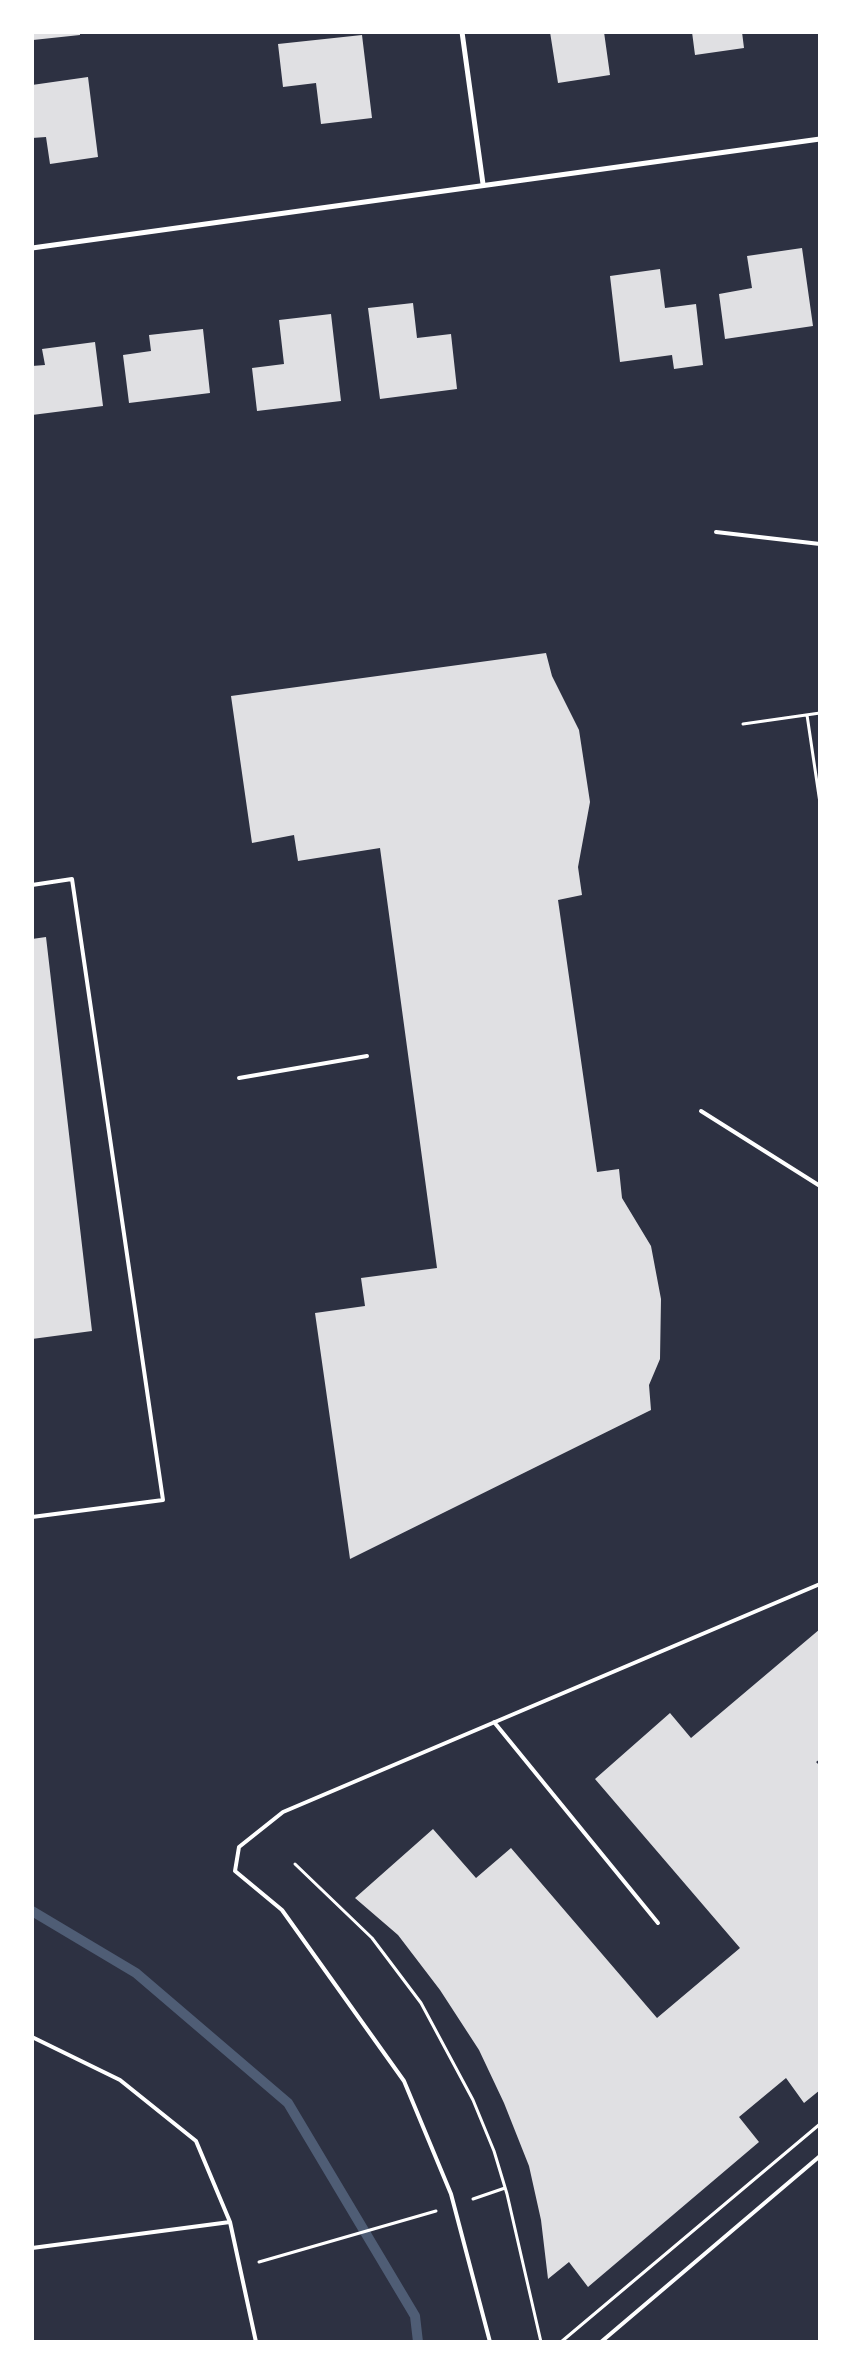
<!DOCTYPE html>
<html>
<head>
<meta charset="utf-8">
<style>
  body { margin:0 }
  #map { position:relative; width:852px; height:2374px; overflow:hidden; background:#2d3142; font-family:Figtree,sans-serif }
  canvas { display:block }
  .frame { position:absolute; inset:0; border:34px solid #fff; pointer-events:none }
</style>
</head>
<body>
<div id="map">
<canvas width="852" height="2374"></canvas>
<div class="frame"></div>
</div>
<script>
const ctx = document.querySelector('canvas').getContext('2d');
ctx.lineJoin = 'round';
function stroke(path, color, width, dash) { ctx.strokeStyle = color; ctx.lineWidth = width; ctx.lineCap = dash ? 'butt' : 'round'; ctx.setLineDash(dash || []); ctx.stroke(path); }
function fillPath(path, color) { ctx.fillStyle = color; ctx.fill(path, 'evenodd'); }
stroke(new Path2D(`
  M32 1911 136 1973 288 2103 415 2316 418 2342`), '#4f5d75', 10);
fillPath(new Path2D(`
  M32 32H80V35L33 40Z
  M550 32H604L610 75 558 83Z
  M692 32H742L744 48 695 55Z
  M362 35 372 118 321 124 316 83 283 87 278 44Z
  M88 77 98 157 50 164 46 137 32 138V85Z
  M802 248 813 326 725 339 719 294 752 288 747 256Z
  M660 269 665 308 696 304 703 365 674 369 672 355 620 362 610 276Z
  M413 303 417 338 451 334 457 389 380 399 368 308Z
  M331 314 341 401 257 411 252 368 284 364 279 320Z
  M203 329 210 393 129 403 123 355 151 351 149 335Z
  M95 342 103 406 32 415V366L45 365 42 349Z
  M546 653 552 676 579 730 590 802 578 867 582 895 558 900 597 1172 619 1169 622 1198 651 1246 661 1299 660 1359 649 1385 651 1410 350 1559 315 1313 365 1306 361 1278 437 1268 380 848 298 861 294 835 252 843 231 696Z
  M46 937 92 1331 32 1339V939Z
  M820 1629V1759L816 1762 820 1766V2090L804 2103 786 2078 739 2117 759 2142 588 2287 569 2262 548 2279 541 2220 529 2166 504 2103 479 2050 440 1990 398 1935 355 1898 433 1829 476 1878 511 1848 657 2018 740 1948 595 1779 670 1713 691 1738Z`), '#e0e0e3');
stroke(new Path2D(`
  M807 715 820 803
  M743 724 820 713
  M295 1864 372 1938 421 2003 473 2100 494 2151 507 2194 541 2342
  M473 2199 505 2188
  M259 2262 436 2211
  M561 2342 820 2124`), '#fff', 3);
stroke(new Path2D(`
  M716 532 820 544
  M32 885 72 879 163 1500 32 1517
  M239 1078 367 1056
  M701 1111 820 1186
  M494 1722 658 1923
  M32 2037 120 2080 196 2141 230 2222 256 2342
  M32 2248 230 2222
  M490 2342 451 2194 404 2081 282 1910 235 1871 239 1847 283 1812 820 1584
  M601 2342 820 2156`), '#fff', 4);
stroke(new Path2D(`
  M462 32 483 184
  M32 248 820 139`), '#fff', 5);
</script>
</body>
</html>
